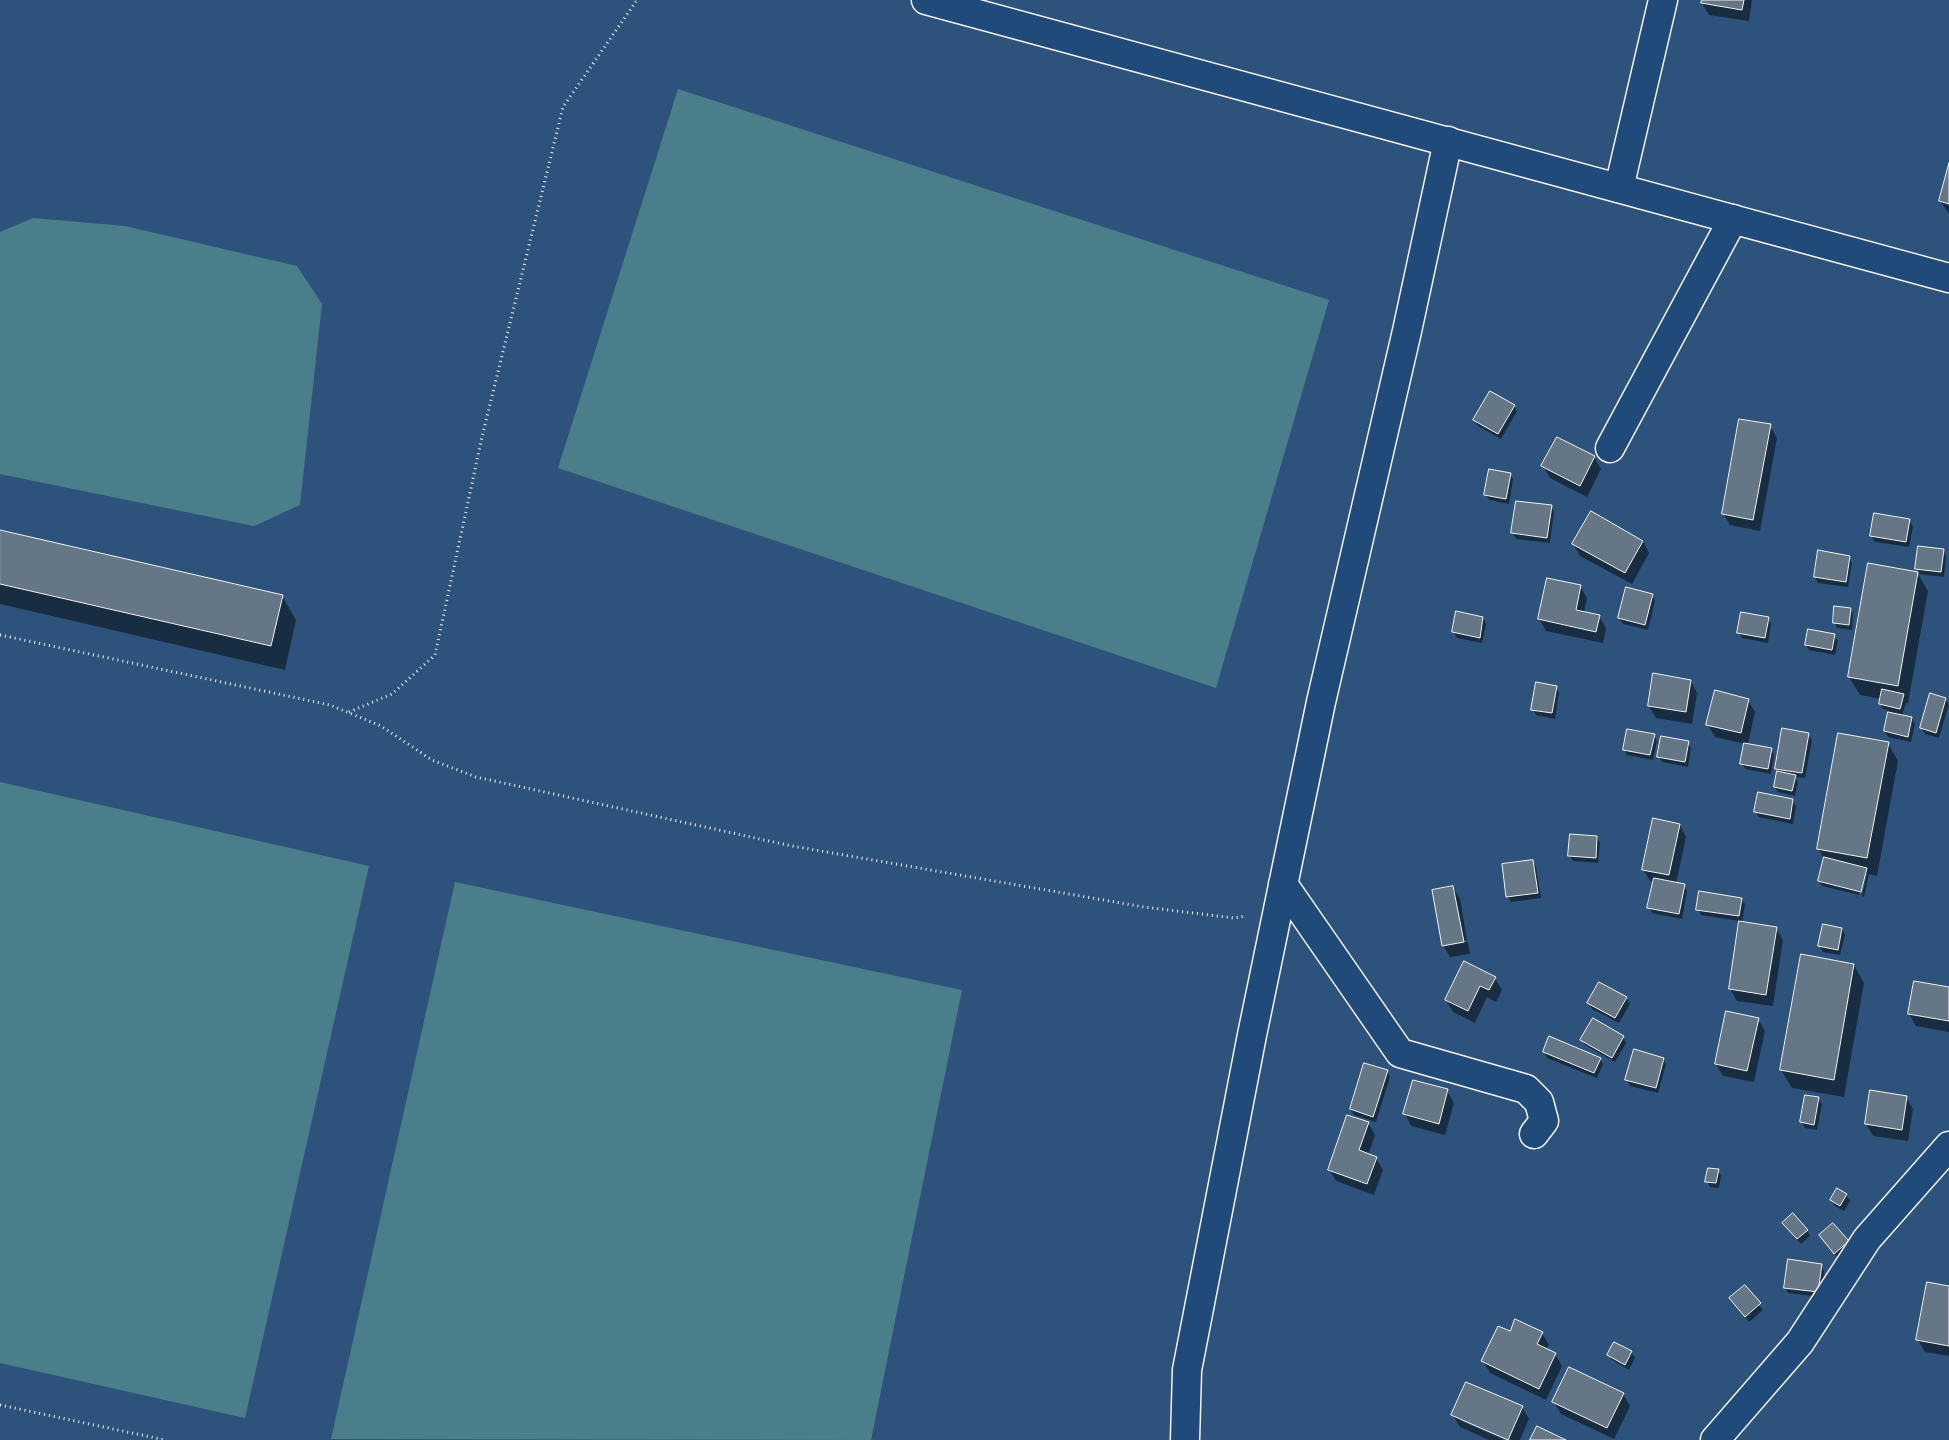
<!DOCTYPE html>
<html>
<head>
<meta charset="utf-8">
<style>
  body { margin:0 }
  canvas { display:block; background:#2d537c }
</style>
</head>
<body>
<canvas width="1949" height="1440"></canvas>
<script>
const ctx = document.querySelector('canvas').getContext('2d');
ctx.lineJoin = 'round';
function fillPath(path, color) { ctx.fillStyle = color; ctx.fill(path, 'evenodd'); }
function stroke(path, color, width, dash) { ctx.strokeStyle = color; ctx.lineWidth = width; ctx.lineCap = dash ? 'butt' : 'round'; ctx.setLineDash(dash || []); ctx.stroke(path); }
fillPath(new Path2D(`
  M678 89 1329 300 1216 688 558 468Z
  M33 218 125 226 297 266 322 304 300 505 254 526 0 474V232Z
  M0 782 369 866 245 1418 0 1363Z
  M455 882 962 990 871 1440 331 1439Z`), '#4a7e8b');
fillPath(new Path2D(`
  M1703 0H1752L1749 21 1709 15 1702 3Z
  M1949 168V214L1940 201Z
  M1514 406 1517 411 1501 439 1478 426 1475 420Z
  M1770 426 1777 438 1760 531 1730 525 1723 513Z
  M1594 457 1601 469 1587 497 1550 478 1543 466Z
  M1510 474 1513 479 1509 504 1489 500 1486 495Z
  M1551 507 1554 512 1550 543 1516 539 1513 533Z
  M1909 520 1913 526 1909 547 1875 542 1871 536Z
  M0 531 282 596 296 620 285 670 0 604Z
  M1643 541 1649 553 1632 584 1580 556 1573 544Z
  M1943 550 1946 556 1944 577 1918 574 1928 591 1908 703H1906L1902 716 1912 718 1915 724 1911 742 1888 737 1885 731 1889 711 1883 709 1880 704 1881 699 1860 695 1849 677 1869 564 1920 574 1917 568Z
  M1849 557 1852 563 1848 587 1818 583 1815 577Z
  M1580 586 1587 598 1584 613 1599 616 1606 628 1603 643 1546 631 1539 619Z
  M1652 595 1655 601 1648 630 1623 624 1619 618Z
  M1850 609 1853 614 1852 630 1837 628 1834 622Z
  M1483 618 1486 624 1482 643 1457 638 1454 632Z
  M1768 618 1771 624 1768 643 1742 638 1739 632Z
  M1834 635 1838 641 1835 655 1809 650 1806 644Z
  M1691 681 1697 693 1692 724 1656 718 1649 706Z
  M1556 687 1559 693 1555 719 1536 715 1533 709Z
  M1945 699 1949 704 1939 738 1925 734 1921 728Z
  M1748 700 1755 712 1748 744 1771 749 1774 755 1771 774 1745 769 1742 763 1745 744 1715 737 1708 725Z
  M1808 734 1812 740 1805 778 1795 777 1798 782 1795 796 1778 792 1775 787 1778 772 1776 768Z
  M1654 735 1657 741 1653 760 1627 755 1624 749Z
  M1688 743 1691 748 1688 767 1662 762 1659 757Z
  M1888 743 1898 761 1877 876 1869 874 1864 897 1862 896 1867 873H1864L1859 895 1822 886 1819 880 1824 859 1818 848Z
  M1792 800 1796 806 1793 824 1759 817 1756 812Z
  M1680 825 1686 837 1676 884 1684 885 1687 891 1682 919 1652 913 1649 907 1654 882 1650 881 1643 869Z
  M1597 837 1600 843 1598 863 1573 861 1569 855Z
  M1533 861 1536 867 1541 898 1511 902 1508 897Z
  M1453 887 1460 899 1467 940 1446 944V946L1468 942 1470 954 1450 957 1443 945Z
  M1741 899 1745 904 1742 923 1776 928 1783 940 1773 1006 1737 1001 1730 989 1740 921 1701 915 1698 909Z
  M1842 929 1845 935 1840 955 1823 952 1820 946Z
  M1854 965 1864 983 1844 1097 1792 1088 1781 1070Z
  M1495 978 1502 990 1496 1002 1487 997 1475 1023 1453 1012 1446 1000Z
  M1949 988V1032L1916 1026 1909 1014Z
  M1626 998 1630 1004 1619 1023 1592 1009 1589 1003Z
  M1758 1019 1765 1031 1754 1082 1723 1076 1716 1064Z
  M1623 1037 1626 1043 1615 1062 1585 1045 1581 1040Z
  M1544 1052 1600 1059 1603 1064 1597 1078 1547 1058Z
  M1663 1059 1666 1064 1658 1093 1630 1086 1627 1080Z
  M1387 1071 1390 1077 1376 1122 1354 1115 1351 1109Z
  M1447 1091 1454 1103 1445 1135 1411 1126 1405 1114Z
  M1906 1097 1913 1109 1908 1141 1873 1136 1866 1124Z
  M1818 1098 1822 1104 1817 1130 1805 1128 1802 1122Z
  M1368 1123 1375 1135 1368 1155 1376 1158 1383 1170 1374 1195 1336 1181 1329 1169Z
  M1718 1170 1721 1176 1719 1188 1710 1187 1707 1181Z
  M1838 1190 1846 1195 1850 1201 1844 1211 1835 1206 1832 1200Z
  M1787 1228 1807 1230 1810 1236 1801 1244Z
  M1820 1236 1848 1242 1851 1247 1838 1258Z
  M1821 1265 1824 1271 1821 1297 1788 1293 1785 1287Z
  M1744 1287 1763 1310 1749 1322 1730 1299Z
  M1949 1287V1356L1925 1352 1918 1340Z
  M1510 1333H1542L1549 1345 1546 1350 1555 1354 1562 1366 1546 1400 1490 1373 1483 1361Z
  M1631 1352 1635 1358 1629 1370 1612 1360 1608 1355Z
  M1623 1394 1630 1406 1614 1439 1561 1414 1554 1402Z
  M1522 1407 1529 1419 1520 1440H1512L1461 1418V1421L1505 1440H1489L1460 1427 1453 1415Z`), '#0007');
const building = new Path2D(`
  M1702 0H1744L1742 10 1701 3Z
  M1949 163V204L1939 201Z
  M1490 391 1515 405 1498 434 1473 420Z
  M1739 419 1771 424 1753 520 1722 514Z
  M1557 437 1595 456 1580 486 1541 466Z
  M1489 469 1511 473 1506 499 1484 495Z
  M1516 501 1552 505 1547 538 1511 533Z
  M1591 511 1643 541 1625 573 1572 544Z
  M1874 513 1910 519 1906 542 1870 536Z
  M0 530 283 595 271 646 0 584Z
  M1918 546 1944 549 1941 572 1915 569Z
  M1818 550 1850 556 1846 582 1814 577Z
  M1868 563 1918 572 1898 686 1848 677Z
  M1547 578 1581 585 1576 610 1600 615 1596 632 1538 619Z
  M1626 587 1653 594 1645 625 1618 618Z
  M1834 606 1851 608 1849 625 1833 623Z
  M1456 611 1483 617 1480 638 1452 632Z
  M1741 612 1769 617 1765 638 1737 633Z
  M1808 629 1835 634 1832 650 1805 645Z
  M1653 673 1691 680 1686 712 1648 706Z
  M1536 682 1557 686 1552 713 1531 710Z
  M1882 689 1904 694 1900 709 1879 704Z
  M1715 690 1749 699 1741 733 1706 725Z
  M1930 693 1946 698 1936 733 1920 728Z
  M1888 712 1912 717 1908 737 1884 731Z
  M1782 728 1809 733 1802 773 1775 769Z
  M1627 729 1655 734 1650 755 1623 750Z
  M1838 733 1889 742 1867 858 1817 849Z
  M1661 736 1689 741 1685 762 1657 757Z
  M1744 743 1772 748 1768 769 1740 764Z
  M1777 771 1796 775 1792 791 1774 787Z
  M1758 792 1793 799 1790 819 1754 812Z
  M1653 818 1680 824 1669 875 1642 870Z
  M1570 834 1597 836 1596 858 1568 856Z
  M1824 857 1867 868 1861 892 1818 881Z
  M1533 860 1538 893 1506 897 1502 864Z
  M1654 878 1685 884 1679 914 1647 908Z
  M1453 886 1464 942 1442 946 1432 890Z
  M1699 891 1742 898 1739 916 1696 910Z
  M1739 921 1777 927 1766 995 1729 989Z
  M1823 924 1842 928 1838 950 1818 946Z
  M1801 954 1854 964 1834 1080 1780 1070Z
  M1464 961 1496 977 1489 990 1480 986 1468 1011 1445 1000Z
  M1914 981 1949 987V1021L1908 1014Z
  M1599 982 1627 997 1615 1018 1587 1003Z
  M1726 1011 1759 1018 1747 1071 1715 1064Z
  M1593 1018 1624 1036 1612 1058 1580 1040Z
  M1549 1036 1601 1058 1594 1073 1543 1052Z
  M1634 1049 1664 1058 1656 1088 1625 1080Z
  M1364 1063 1388 1070 1373 1117 1350 1109Z
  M1413 1080 1448 1089 1439 1124 1403 1114Z
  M1870 1090 1907 1096 1902 1130 1865 1124Z
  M1805 1095 1819 1097 1814 1125 1800 1122Z
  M1347 1115 1369 1122 1359 1150 1377 1157 1367 1184 1328 1170Z
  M1708 1168 1719 1169 1716 1183 1705 1182Z
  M1837 1188 1847 1194 1840 1206 1830 1200Z
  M1793 1213 1808 1230 1797 1239 1782 1223Z
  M1833 1223 1849 1241 1834 1254 1819 1235Z
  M1788 1259 1822 1264 1818 1292 1784 1288Z
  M1927 1282 1949 1286V1346L1916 1340Z
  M1745 1285 1761 1303 1745 1317 1729 1298Z
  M1515 1319 1543 1332 1537 1344 1556 1353 1539 1389 1481 1361 1498 1326 1510 1331Z
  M1614 1342 1632 1351 1625 1365 1607 1355Z
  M1569 1367 1624 1393 1607 1428 1552 1402Z
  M1466 1382 1523 1406 1508 1440 1451 1415Z
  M1537 1426 1566 1440H1530Z`);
fillPath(building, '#657786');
stroke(building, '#f4f1e8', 1);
const minor = new Path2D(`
  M1619 188 1663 0
  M1610 448 1733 219
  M1283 884 1400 1053 1526 1089 1539 1102 1544 1121 1534 1134
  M1185 1440 1187 1370 1252 1035 1321 702 1407 331 1448 141
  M1715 1440 1800 1342 1867 1239 1949 1146`);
const primary = new Path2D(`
  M926 0 1949 278`);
stroke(minor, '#f4f1e8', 31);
stroke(primary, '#f4f1e8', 31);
stroke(new Path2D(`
  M0 635 330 705 381 726 432 760 476 777 792 846 1144 907 1234 918 1246 916
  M349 712 392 694 435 655 482 437 563 107 637 0
  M0 1405 165 1440`), '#f4f1e8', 3, [1, 4]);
stroke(minor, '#1f4a7a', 28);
stroke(primary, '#1f4a7a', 28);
</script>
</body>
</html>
